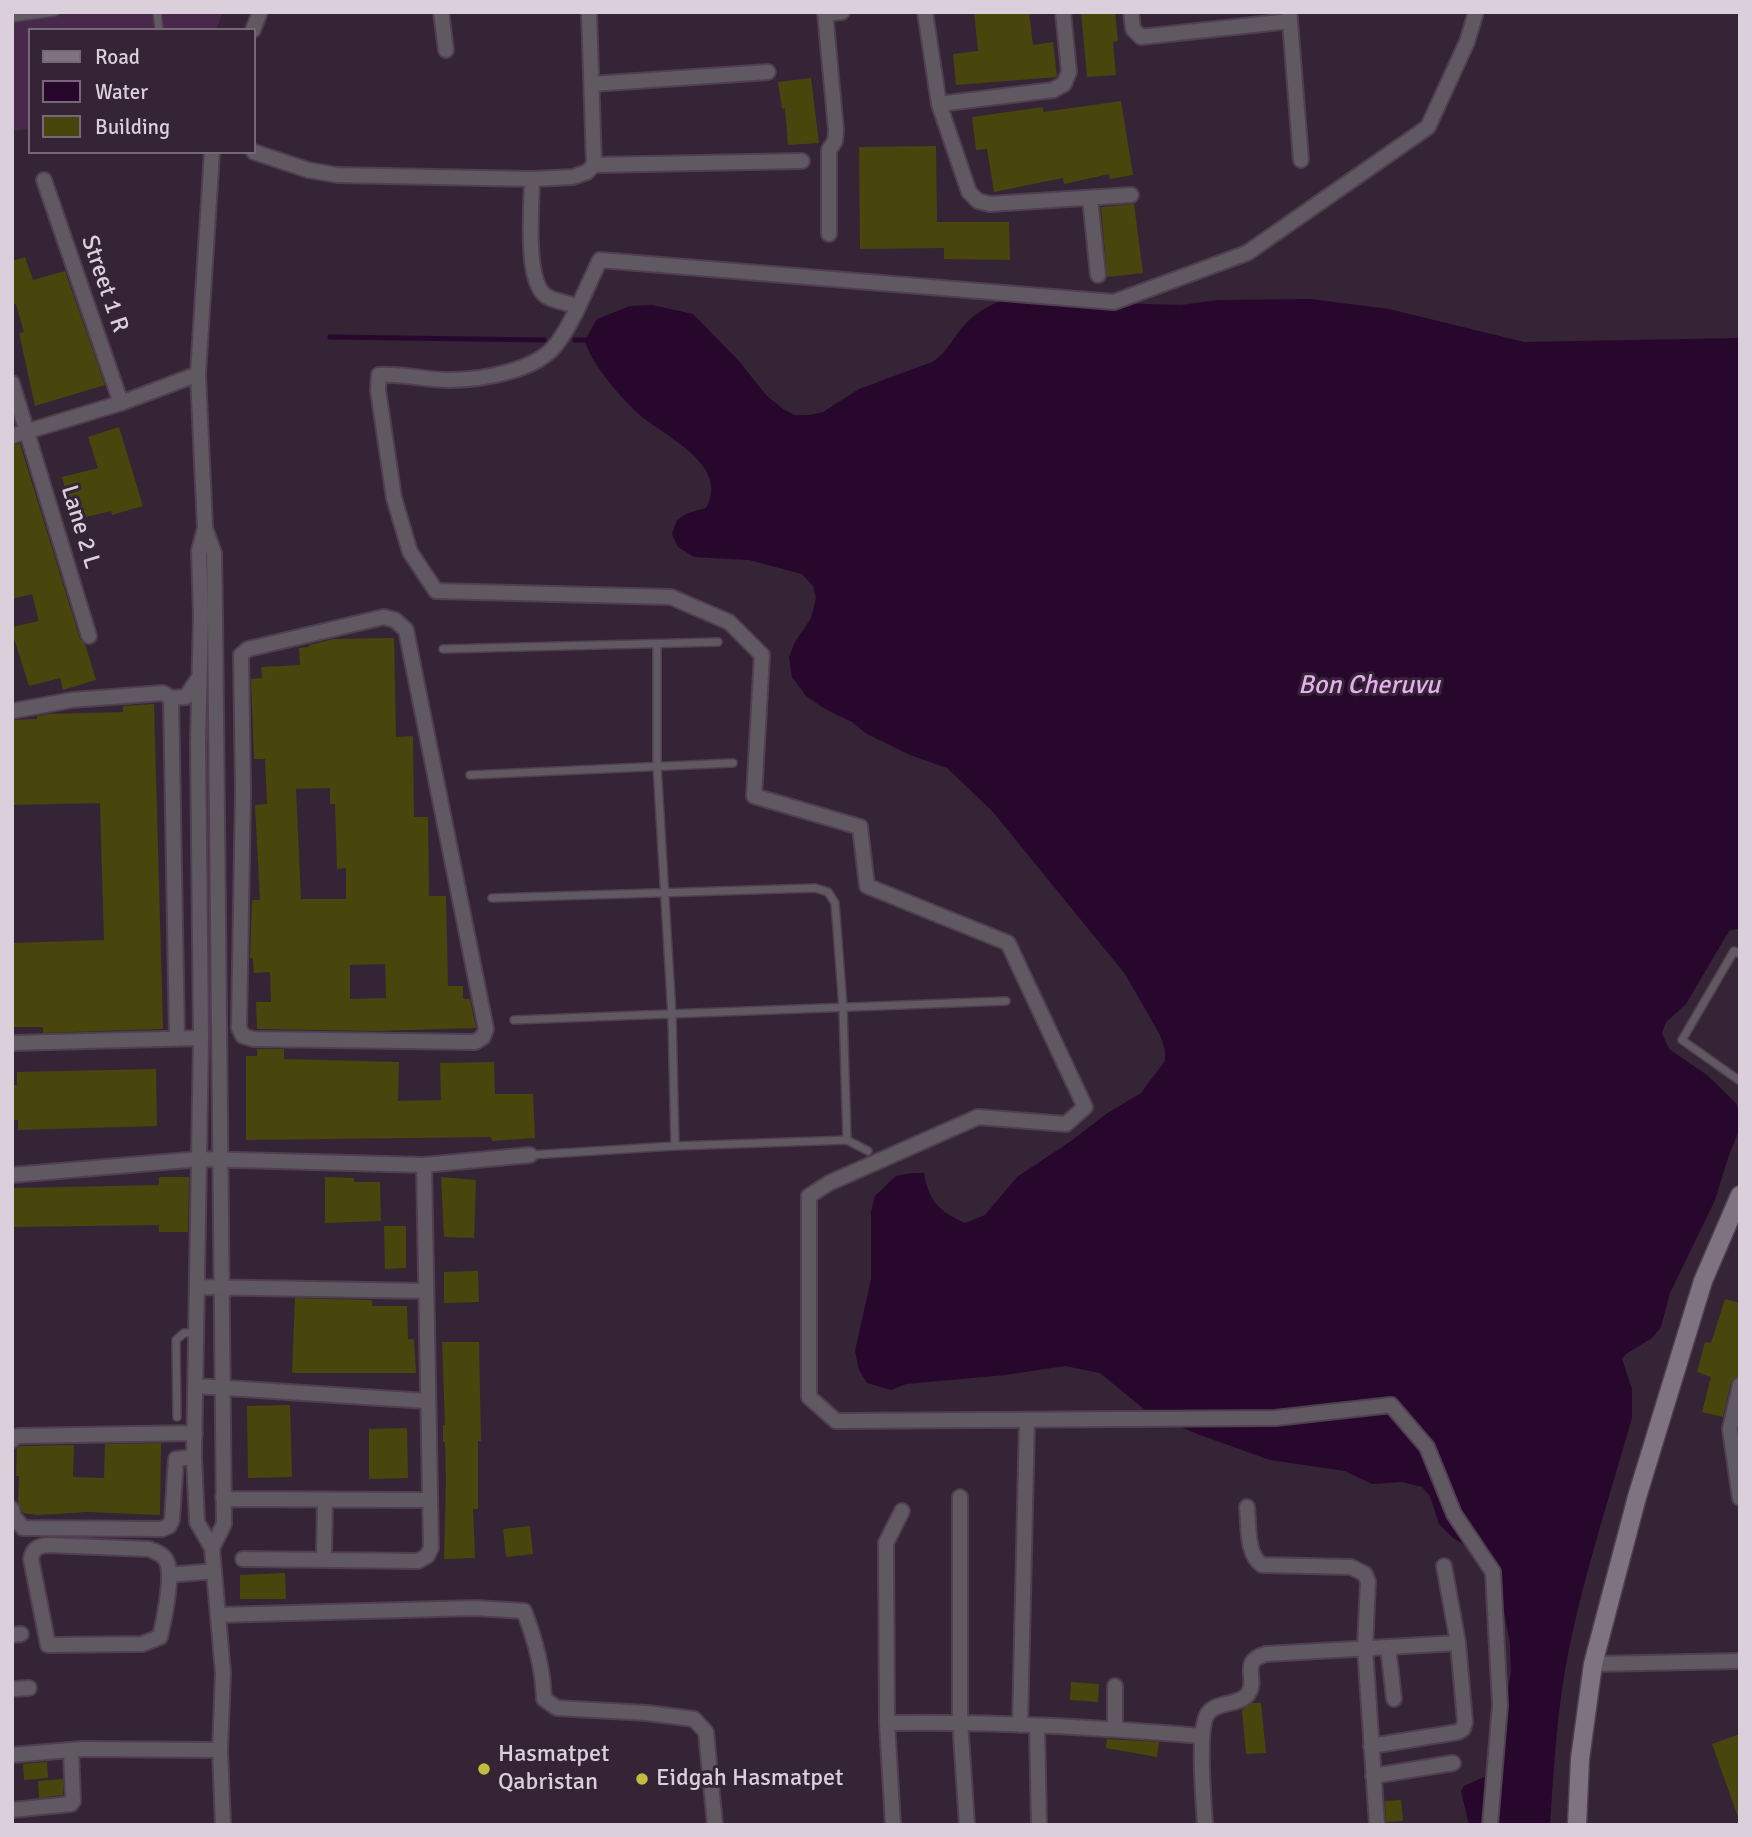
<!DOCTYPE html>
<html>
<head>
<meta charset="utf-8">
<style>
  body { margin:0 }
  #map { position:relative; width:1752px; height:1837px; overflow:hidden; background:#342436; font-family:Signika,sans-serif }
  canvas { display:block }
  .frame { position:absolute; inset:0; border:14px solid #dacfdb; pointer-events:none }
  .legend { position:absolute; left:28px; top:28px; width:228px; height:126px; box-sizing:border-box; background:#342436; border:2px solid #766878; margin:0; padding:9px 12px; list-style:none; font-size:21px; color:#dacfdb }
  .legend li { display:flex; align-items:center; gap:14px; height:35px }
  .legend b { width:35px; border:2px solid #766878 }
</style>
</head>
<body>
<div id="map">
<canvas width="1752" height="1837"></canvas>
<div class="frame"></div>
<ul class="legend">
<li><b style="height:9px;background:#807381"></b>Road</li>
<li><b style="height:19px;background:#27072b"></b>Water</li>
<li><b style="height:19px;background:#48460d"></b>Building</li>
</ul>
</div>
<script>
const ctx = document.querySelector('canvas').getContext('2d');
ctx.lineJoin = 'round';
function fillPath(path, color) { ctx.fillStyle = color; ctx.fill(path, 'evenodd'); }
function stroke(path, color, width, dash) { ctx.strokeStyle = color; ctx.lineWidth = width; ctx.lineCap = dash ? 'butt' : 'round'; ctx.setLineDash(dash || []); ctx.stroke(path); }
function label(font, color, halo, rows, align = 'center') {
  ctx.font = font + ' Signika,sans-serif'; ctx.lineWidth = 6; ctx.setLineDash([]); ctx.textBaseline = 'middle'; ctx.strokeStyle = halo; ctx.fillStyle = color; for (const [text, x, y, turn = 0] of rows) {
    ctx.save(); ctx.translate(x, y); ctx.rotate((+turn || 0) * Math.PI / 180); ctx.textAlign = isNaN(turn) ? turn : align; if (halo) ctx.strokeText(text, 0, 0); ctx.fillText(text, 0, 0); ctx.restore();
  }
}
fillPath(new Path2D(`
  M12 12H223L216 30H30V129L12 131Z`), '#48294b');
fillPath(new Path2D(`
  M1310 299 1389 309 1524 342 1740 338V928L1729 931 1686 1004 1666 1022 1662 1033 1669 1049 1707 1075 1736 1103 1739 1113 1740 1128 1729 1155 1715 1200 1670 1293 1661 1327 1652 1338 1626 1354 1622 1359 1632 1389V1418C1610 1495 1585 1571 1569 1649 1557 1707 1554 1767 1550 1825H1469L1461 1791 1464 1786 1489 1775 1503 1719 1511 1672 1510 1643 1496 1573 1483 1555 1453 1538 1439 1524 1430 1496 1422 1487 1402 1482 1372 1484 1345 1471 1270 1460 1200 1435 1150 1414 1100 1373 1065 1366 1005 1375 906 1384 891 1390 867 1383 859 1370 855 1351 871 1279V1212L875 1196 896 1176 912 1173H924C929 1202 939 1211 965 1223L985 1215 1017 1177 1071 1141 1106 1114 1141 1093 1165 1061V1050L1160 1035 1125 974 993 812 966 786 947 768 910 755 867 734 852 722 825 709 806 696 792 677 789 657 795 642 811 618 816 598 813 586 802 574 749 560 694 557 678 547 672 534 677 520 688 513 706 508C730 467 669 438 642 417 625 403 589 362 585 340L597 319 630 306 652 305 693 314 738 360 767 396 783 409 794 415H810L823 412 859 389 932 362C945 354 949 345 958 333 969 317 985 307 1003 300L1181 305 1218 300Z`), '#27072b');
stroke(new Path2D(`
  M330 337 544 340
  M575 340H590`), '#27072b', 5);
fillPath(new Path2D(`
  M974 12H1029L1033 45 1053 42 1057 77 956 85 953 54 978 51Z
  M1081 12H1115L1118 41 1113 42 1116 75 1087 77Z
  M811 78 819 143 788 145 785 108 782 109 778 82Z
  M1121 101 1133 175 1110 179 1109 174 1064 184 1063 178 994 192 987 149 976 150 972 117 1043 107V112Z
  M936 146 937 222H1009L1010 260 944 259V248L860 249 859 147Z
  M1134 204 1143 273 1107 277 1101 207Z
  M25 257 33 280 65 271 105 385 35 406 19 333 24 332 16 304 12 305V261Z
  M119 427 143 506 112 515 111 511 73 520 62 477 98 468 88 437Z
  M20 444 80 639 85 644 96 680 63 690 60 678 29 686 12 632V627L39 621 32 594 12 599V445Z
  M394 638 396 737 413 736 414 817H428L429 896H446L448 986H463V999H470L476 1028 375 1031 257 1029 256 1002H271L270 972 254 973 253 958H250L252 900H260L255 805 267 804 265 759H254L251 679 262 678 261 667 300 665 299 648 309 647V645L334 639ZM330 788V804H335L337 869 346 868V899H301L296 789ZM385 964 386 998 350 999V965Z
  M154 704 163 1029 43 1033V1027H12V943L104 940 100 803 12 805V720L37 719V716L48 714 123 712V706Z
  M257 1049H284V1059L399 1062 398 1101 441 1100 440 1063 494 1062 495 1094H533L535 1138 492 1141 491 1137 246 1140V1056H257Z
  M156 1069 157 1126 18 1130V1120H12V1085H17V1072Z
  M159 1177H189L188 1232H159V1225L12 1227V1188L159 1185Z
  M325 1177 354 1178V1182H380L381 1221 325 1223Z
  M441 1177 476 1180 474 1238 444 1237Z
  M384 1226H406V1268L385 1269Z
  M478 1271 479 1302 444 1303V1272Z
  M295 1298 372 1300V1306H407L408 1339H414L416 1373H292Z
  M1725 1299 1740 1303V1375L1731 1382 1723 1417 1702 1412 1711 1377 1697 1372 1705 1342 1711 1343Z
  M442 1342H479L481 1441H478V1509H473L475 1558 444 1559 446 1480 445 1442H443V1425H445Z
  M290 1405 292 1477 248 1478 247 1406Z
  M407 1428 408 1478 369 1479V1429Z
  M161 1443 160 1515 89 1512 37 1515 23 1513 18 1502 19 1476H16L17 1448 21 1446 74 1445 73 1477 104 1478 105 1444Z
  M530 1526 533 1554 506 1557 503 1529Z
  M285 1573 286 1599H240V1575Z
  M1071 1682 1099 1684 1098 1702 1070 1700Z
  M1252 1703H1261L1266 1753 1246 1754 1242 1710Z
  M1740 1734V1817H1738L1712 1744Z
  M1107 1739 1159 1742 1157 1757 1106 1748Z
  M47 1762 48 1778 24 1780 23 1764Z
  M63 1779V1795L39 1798 38 1781Z
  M1401 1800 1403 1821 1386 1822 1385 1801Z`), '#48460d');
const lane = new Path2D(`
  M157 12 159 30
  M12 18 55 12
  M657 644V765L672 1016 675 1146
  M443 649 718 642
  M470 775 733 763
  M492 898 815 888 828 892 835 903 843 1007 847 1140
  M1740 954 1734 951 1682 1040 1740 1081
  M514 1020 1006 1001
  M530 1155 675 1146 847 1140 868 1151
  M177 1417 176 1340 184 1333H197`);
const street = new Path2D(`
  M441 12 446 50
  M589 12 594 165
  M825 12 836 130 835 141 829 150V234
  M925 12 939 104 969 192 978 201 990 204 1131 195
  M1131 12 1133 29 1141 37 1290 21 1289 12
  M1476 12 1467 42 1428 127 1247 253 1114 302 600 260C587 286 575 319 558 342 539 371 481 380 449 380 425 380 403 373 379 375L378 390 394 498 410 552 436 591 671 597 729 622 762 655 754 796 860 827 867 886 1008 943 1085 1107 1066 1124 978 1117 829 1183 809 1196V1397L836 1421 1275 1418 1391 1405 1427 1447 1454 1514 1493 1572 1500 1705 1490 1825
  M825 14 842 12
  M1290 21 1301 160
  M253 30 260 12
  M592 84 768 72
  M939 104 1053 90 1064 84 1069 72 1063 12
  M254 152 308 170 337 175 532 179 573 177 587 172 594 165 802 161
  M532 179C532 205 524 280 546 296 553 301 568 303 577 306
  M44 180 121 403
  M1090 198 1098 275
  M12 383 89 636
  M12 436 121 403 198 374
  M205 528 199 551 201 616 198 743 201 1038 194 1457 197 1522 212 1548 223 1673 220 1750 223 1825
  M384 617 395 620 406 630 486 1029 483 1037 475 1042 253 1039 243 1036 239 1028 243 790 241 655 248 649Z
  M171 698 186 697 198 679
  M12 711 72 700 163 693 171 698 177 1039
  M12 1043 201 1038
  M12 1175 200 1159 424 1165 530 1155
  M199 1287 426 1291
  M1740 1385 1730 1429 1740 1498
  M196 1386 427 1401
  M12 1440 18 1436 195 1433
  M223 1497 229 1499 429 1500
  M960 1497V1721L967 1825
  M1247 1507C1249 1524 1246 1555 1262 1565L1351 1567 1365 1574 1368 1582 1365 1648 1377 1825
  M12 1509 14 1517 23 1528 162 1529 169 1526 172 1520 176 1459 194 1457
  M902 1511 886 1543 887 1723C992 1721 1097 1727 1202 1736
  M46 1545 149 1549C156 1552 164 1554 167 1562 173 1577 164 1621 160 1637L142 1644 48 1645 31 1559C33 1549 37 1547 46 1545Z
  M212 1548 224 1524 215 616 214 553 205 528 198 374 212 152
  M324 1558 325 1500
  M243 1559 418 1561 427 1556 431 1548 424 1165
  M1444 1566 1458 1643
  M169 1575 214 1571
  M218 1615 476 1608 524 1611C535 1639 543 1669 544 1699L557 1708 647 1713 694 1719 706 1732 715 1825
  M12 1635 21 1634
  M1388 1647 1394 1699
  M1593 1664 1740 1661
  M1115 1686V1728
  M12 1689 29 1688
  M887 1723 893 1825
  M1020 1725 1027 1420
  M1037 1726 1039 1825
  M12 1755 82 1749 220 1750
  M1373 1776 1453 1763
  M12 1810 71 1804 73 1801 71 1750
  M1205 1825C1204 1803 1196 1725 1209 1712 1219 1701 1239 1706 1248 1694 1259 1678 1238 1662 1266 1654L1458 1643 1465 1722 1463 1729 1458 1732 1371 1746`);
const secondary = new Path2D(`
  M1577 1825 1580 1759 1593 1664 1637 1497 1703 1281 1740 1195`);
stroke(lane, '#4f3f50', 10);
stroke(street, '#4f3f50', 18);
stroke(secondary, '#4f3f50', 21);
stroke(lane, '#615962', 7);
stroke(street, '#615962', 14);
stroke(secondary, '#807381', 18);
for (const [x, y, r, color] of [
  [484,1769,7,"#c2bd3f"],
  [642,1779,7,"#c2bd3f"]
]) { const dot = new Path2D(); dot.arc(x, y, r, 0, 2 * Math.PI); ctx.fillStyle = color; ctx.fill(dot); stroke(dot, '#342436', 2.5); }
label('24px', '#dacfdb', '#342436', [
  ["Street 1 R",104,284,71],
  ["Lane 2 L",80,527,73]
]);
label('24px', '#dacfdb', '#342436', [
  ["Hasmatpet",498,1755],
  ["Qabristan",498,1783],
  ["Eidgah Hasmatpet",656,1779]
], 'left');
label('italic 26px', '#e6aeec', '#342436', [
  ["Bon Cheruvu",1369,686]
]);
</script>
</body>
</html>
